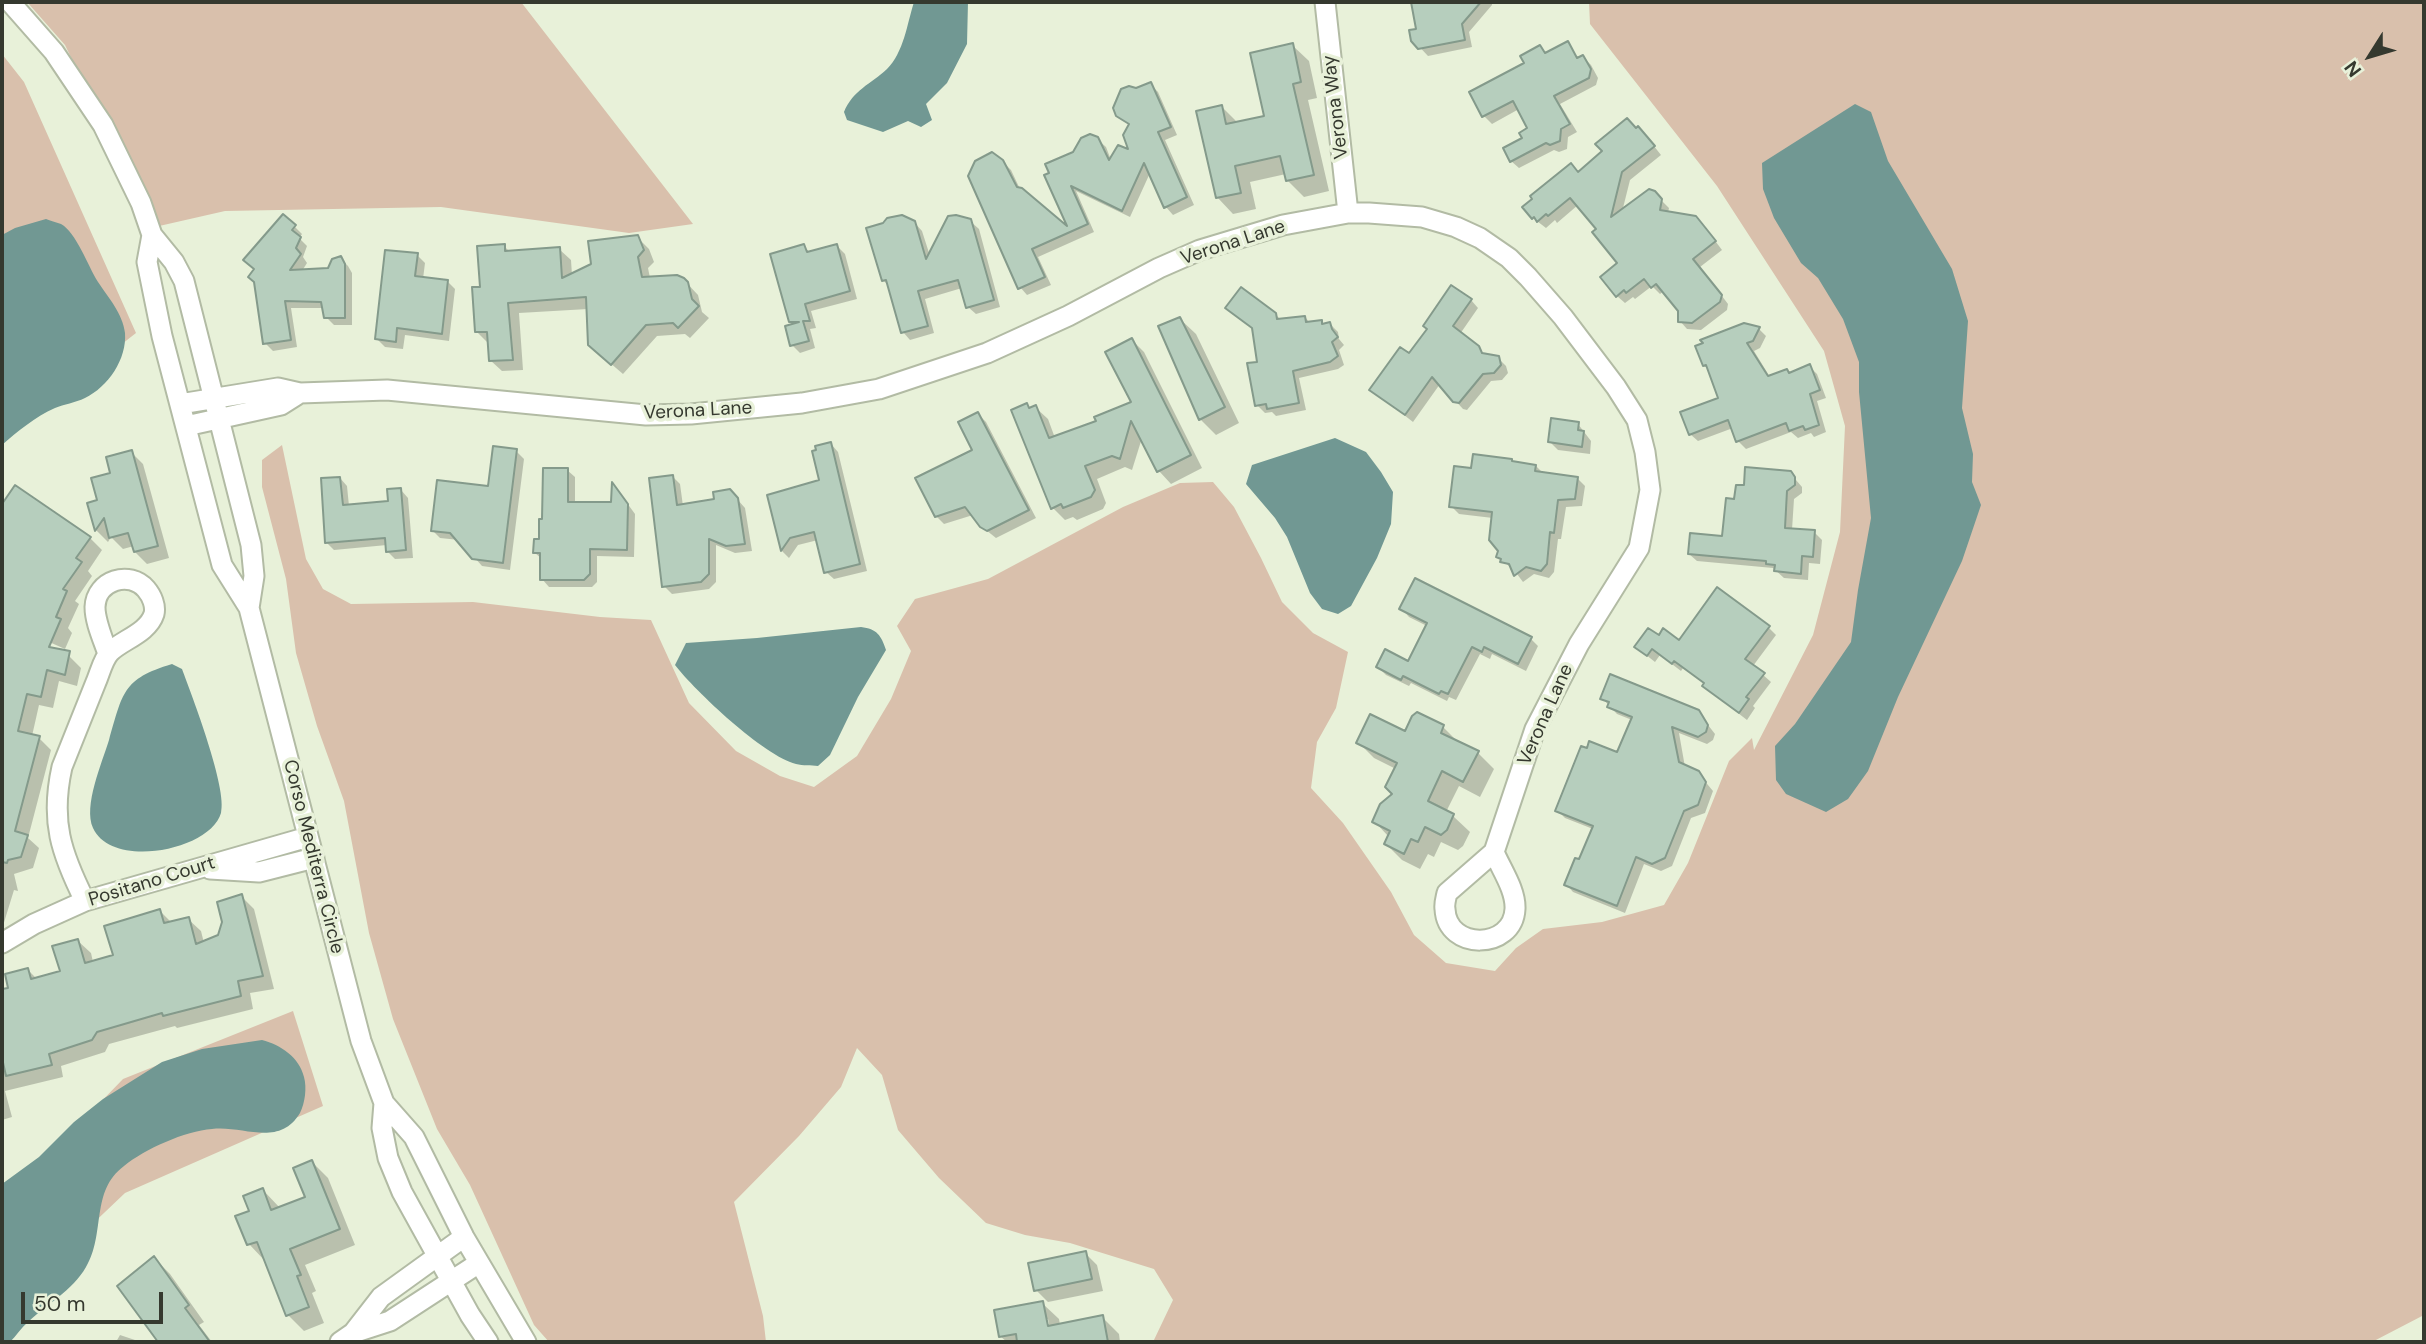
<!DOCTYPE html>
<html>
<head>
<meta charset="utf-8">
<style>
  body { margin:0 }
  #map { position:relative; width:2426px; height:1344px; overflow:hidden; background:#e8f1d9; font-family:"DM Sans",sans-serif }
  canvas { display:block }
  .frame { position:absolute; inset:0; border:4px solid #35392f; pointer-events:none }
  .north { position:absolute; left:2335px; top:21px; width:70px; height:70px; -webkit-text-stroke:5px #e8f1d9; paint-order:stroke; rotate:233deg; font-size:19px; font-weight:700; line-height:28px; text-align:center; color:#35392f }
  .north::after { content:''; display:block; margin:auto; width:24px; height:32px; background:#35392f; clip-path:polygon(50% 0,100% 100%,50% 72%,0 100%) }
  .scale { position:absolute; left:21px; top:1292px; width:142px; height:32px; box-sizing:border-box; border:4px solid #35392f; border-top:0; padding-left:9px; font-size:21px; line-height:24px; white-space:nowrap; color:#35392f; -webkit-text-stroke:5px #e8f1d9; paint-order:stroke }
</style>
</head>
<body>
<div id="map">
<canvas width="2426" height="1344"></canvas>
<div class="frame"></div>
<div class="north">N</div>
<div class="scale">50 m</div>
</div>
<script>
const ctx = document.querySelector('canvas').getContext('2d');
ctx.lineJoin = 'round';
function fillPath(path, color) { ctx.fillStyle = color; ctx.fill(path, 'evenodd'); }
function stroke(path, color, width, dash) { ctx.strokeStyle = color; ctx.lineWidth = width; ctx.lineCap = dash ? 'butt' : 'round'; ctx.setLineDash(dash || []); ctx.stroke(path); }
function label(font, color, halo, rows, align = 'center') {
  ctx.font = font + ' "DM Sans",sans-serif'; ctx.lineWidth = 7; ctx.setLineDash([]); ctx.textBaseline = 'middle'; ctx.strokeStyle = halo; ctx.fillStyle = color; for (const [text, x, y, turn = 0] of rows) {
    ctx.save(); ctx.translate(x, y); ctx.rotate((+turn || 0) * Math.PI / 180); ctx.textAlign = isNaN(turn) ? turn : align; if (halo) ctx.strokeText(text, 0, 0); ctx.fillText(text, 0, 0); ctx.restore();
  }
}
fillPath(new Path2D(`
  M27 2H521L693 224 629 233 441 207 225 211 146 229 123 165 65 45Z
  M1589 2H2424V1315L2372 1342H1153L1173 1300 1154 1269 1070 1243 1025 1235 986 1223 939 1178 898 1130 882 1075 857 1048 841 1087 799 1136 734 1202 763 1316 766 1342H549L534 1325 470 1185 437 1129 393 1019 369 933 344 801 317 726 296 653 286 579 262 487V460L282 445 306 559 323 589 351 604 473 602 600 617 651 620 689 703 736 751 780 776 814 787 857 756 891 699 911 651 897 626 915 599 988 579 1123 507 1180 483 1213 482 1234 507 1261 558 1282 602 1313 633 1348 652 1336 708 1317 742 1311 788 1343 823 1391 892 1414 935 1446 963 1495 971 1516 948 1543 929 1602 922 1664 905 1688 863 1729 761 1752 738 1754 750 1813 635 1840 532 1845 426 1824 351 1717 186 1590 24Z
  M2 54 24 82 136 333 2 438Z
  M293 1011 323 1106 125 1193 2 1310V1204L123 1079Z`), '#d9c0ac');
fillPath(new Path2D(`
  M914 2H968L967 44 947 83 926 104 932 120 921 127 908 121 883 132 847 120 844 112C853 90 871 84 887 69 904 52 907 24 914 2Z
  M1855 104 1871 112 1888 161 1952 269 1968 321 1962 408 1973 454 1972 482 1981 505 1962 561 1898 697 1868 771 1848 799 1826 812 1786 794 1776 780 1775 746 1795 724 1851 642 1858 590 1871 518 1859 392V362L1843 319 1818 278 1801 263 1774 218 1763 189 1762 163Z
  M46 219C50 221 56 222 61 224 76 232 88 266 98 282 108 297 123 314 125 333 127 359 108 387 85 398 75 403 64 404 55 408 35 417 18 431 2 445V235L15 228Z
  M1335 438 1366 452 1381 472 1393 492 1391 524 1377 558 1351 606 1338 614 1322 609 1310 593 1287 537 1275 518 1246 484 1252 465Z
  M861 627C877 629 881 635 886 650L858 697 830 755 818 766C811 765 803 766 796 764 764 756 695 691 675 665L686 643 757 638Z
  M172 664 182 669C192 696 228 789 221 813 211 850 112 870 93 828 83 806 102 763 109 740 123 693 122 679 172 664Z
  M262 1040C281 1045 299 1057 304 1077 307 1088 305 1103 300 1113 279 1148 243 1125 212 1129 185 1131 145 1149 124 1166 90 1191 106 1234 86 1267 72 1291 47 1304 28 1322 21 1328 16 1336 10 1342H2V1184L39 1157 74 1122 103 1099 162 1062 202 1049Z`), '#719893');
fillPath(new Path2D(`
  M1413 2H1492V5L1469 32 1472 47 1428 56 1413 40 1418 30Z
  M1567 44 1579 59 1583 57 1591 65 1598 78 1596 85 1560 104 1577 132 1568 137 1567 149 1559 152 1554 150 1519 168 1511 161 1529 129 1519 109 1492 124 1484 116 1471 93 1526 64 1540 47 1547 54Z
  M1292 45 1309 61 1317 98 1308 100 1329 191 1304 197 1288 181 1286 174 1250 182 1256 209 1233 214 1217 197 1222 107 1238 123 1266 117Z
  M1150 84 1158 92 1177 135 1165 140 1194 205 1173 215 1166 207 1150 173 1130 217 1076 191 1094 232 1038 257 1051 285 1027 295 1020 287 1002 161 1011 170 1020 189 1071 232 1047 176 1074 153 1097 139 1106 147 1111 160 1131 152 1130 126 1118 115 1136 90Z
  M1637 130 1646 136 1661 155 1630 180 1622 212 1654 193 1669 208 1668 213 1704 226 1722 250 1700 267 1728 304 1727 310 1701 330 1687 329 1680 321V311L1664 291 1660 294 1652 286 1635 299 1633 297 1625 303 1617 296 1620 263 1599 229 1578 205 1557 223 1555 220 1546 228 1533 218 1571 165 1579 173Z
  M970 221 979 229 1000 307 976 314 968 307 962 288 925 299 934 333 910 340 903 332 890 287 883 280 914 222 922 231 930 256Z
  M295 227 302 234 299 238 307 246 303 257 307 263 302 271 329 270 340 258 348 266 352 273V325H334L326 317 324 308H291L297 347 273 351 265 343 256 270Z
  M637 237 649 249 654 262 648 268 650 278 683 279 698 295 702 312 709 318 690 338 685 334 657 336 623 374 602 356 588 309 519 313 523 370 502 371 490 360 489 344 477 332 482 289 504 246 511 253 559 249 571 260 572 275Z
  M804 246 810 253 837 246 845 254 857 299 811 311 816 328 810 329 815 348 800 353 792 345 794 325 791 321Z
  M417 255 425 263 423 279 447 281 455 289 449 341 405 335 403 349 385 347 377 339Z
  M1471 300 1478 308 1460 334 1487 356 1498 358 1506 366 1508 373 1502 380 1491 381 1467 410 1463 409 1440 384 1413 422 1372 390Z
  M1227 308 1275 314 1281 320 1305 317 1310 323 1322 322 1325 325 1330 324 1338 332 1339 339 1344 345 1339 350 1344 365 1338 369 1299 378 1306 410 1276 416 1272 412 1265 413 1257 405 1259 363 1254 329Z
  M1180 319 1196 334 1239 423 1216 435 1200 419Z
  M1759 329 1766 336 1760 348 1754 351 1770 377 1787 371 1790 374 1810 367 1817 374 1826 398 1817 401 1826 432 1814 437 1811 433 1798 438 1791 432 1746 449 1738 441 1733 428 1698 441 1690 434 1721 399 1710 371 1705 365Z
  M1132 340 1144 352 1202 468 1171 484 1159 471 1142 438 1132 470 1125 467 1097 479 1106 503 1103 509 1077 520 1073 517 1065 520 1053 508 1027 405 1031 409 1035 407 1048 419 1055 438 1098 422 1133 403Z
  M978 414 986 422 1036 518 996 538 981 526 973 515 944 524 936 516 975 451Z
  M1578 424 1591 441 1590 454 1558 450 1550 442Z
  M831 444 838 452 867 571 834 579 826 572 818 540 798 545 789 558 782 551 769 496 821 481Z
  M516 451 524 459 510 570 482 566 459 540 440 538 432 530 490 488Z
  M131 452 143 464 169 558 147 564 135 552 134 546 123 549 111 537 108 542 96 530 89 504 99 501 112 474Z
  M1536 466 1543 473 1577 478 1585 486 1582 506 1566 507 1561 539H1558L1554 572 1549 578 1534 574 1523 582 1514 570 1498 557 1500 551 1493 518 1459 514 1451 506 1473 470Z
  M567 470 575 477V503L613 504 619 492 635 514 634 557 597 556V582L592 587H549L542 579V559L535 553 541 541 544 521Z
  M1790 473 1802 487V493L1794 499 1792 530 1814 532 1822 540 1820 564 1809 563 1808 580 1784 578 1773 568 1697 561 1689 554 1723 538 1736 500 1745 487Z
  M672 476 680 484 683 506 737 499 745 508 752 551 735 553 716 545V582L709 589 672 594 664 586Z
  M340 478 347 486 349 506 390 503 401 490 408 498 413 558 395 559 387 551V545L334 550 327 543Z
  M15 487 90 538 102 550 88 571 92 576 75 601 79 604 68 628 72 633 65 649 2 621V507Z
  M1402 609 1531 639 1538 646 1526 671 1492 654 1490 659 1480 654 1456 700 1449 697 1447 701 1411 683 1409 686 1386 675 1378 667 1409 663 1427 626 1409 617Z
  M1768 627 1776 635 1753 666 1771 682 1753 706 1755 708 1747 720 1712 693 1705 684 1683 668 1681 671 1660 655 1655 662 1636 647 1659 637 1679 642Z
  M2 641 69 656 81 668 77 686 59 681 53 708 39 705 32 736 39 738 51 750 28 838 39 848 33 868 14 874 18 891 14 890 2 929Z
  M1602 698 1698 712 1715 734 1713 740 1707 744 1679 733 1685 767 1698 773 1713 791 1705 813 1691 818 1672 866 1661 871 1644 864 1625 913 1573 892 1566 884 1580 862 1593 829 1565 818 1557 810 1618 755 1632 720 1617 714Z
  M1443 727 1459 743 1478 753 1494 769 1480 797 1459 786 1446 812 1453 816 1470 832 1463 846 1458 850 1441 842 1434 857 1428 854 1420 869 1402 860 1386 844 1389 837 1374 821 1394 795 1396 769 1374 758 1358 742Z
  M241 896 254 909 274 989 250 993 253 1009 177 1028 175 1026 109 1044 105 1052 61 1066 63 1077 5 1091 12 1117 2 1120V991L10 989 28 970 37 979 62 972 78 941 91 953 93 962 115 956 160 911 172 923 188 919 201 931 204 943 219 937Z
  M312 1162 328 1178 355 1245 305 1265 316 1291 312 1293 324 1323 304 1331 288 1315 265 1261 249 1244 238 1217 251 1212 263 1190 280 1208 307 1198Z
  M1085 1253 1097 1265 1103 1291 1048 1302 1036 1290Z
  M154 1258 170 1274 204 1322 199 1325 212 1342H160L119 1286Z
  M1042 1303 1059 1319 1060 1325 1102 1317 1119 1334 1120 1342H1007L1000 1336ZM1045 1319H1048L1051 1334Z
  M120 1335 141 1342H116Z`), '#0003');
const building = new Path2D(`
  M1411 2H1481L1462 24 1465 40 1418 49 1411 41 1409 30 1416 29Z
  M1568 41 1577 58 1583 55 1591 69 1589 78 1554 96 1570 124 1561 129 1560 141 1550 145 1546 143 1510 162 1503 148 1522 138 1519 133 1527 128 1513 101 1482 117 1469 92 1524 63 1520 56 1540 45 1545 53Z
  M1293 43 1301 82 1293 84 1314 175 1286 181 1280 156 1235 166 1241 193 1216 198 1196 111 1222 105 1226 124 1264 116 1250 53Z
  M1151 82 1171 127 1158 132 1187 197 1164 208 1144 163 1122 211 1071 186 1088 224 1032 249 1045 277 1018 289 968 176 975 161 992 152 1003 160 1017 187 1022 188 1067 226 1044 175 1049 173 1045 164 1073 152 1081 138 1090 134 1098 137 1109 160 1118 145 1128 149 1123 135 1129 124 1116 116 1113 108 1121 89 1129 86 1136 88Z
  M1627 118 1636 128 1638 126 1655 146 1622 172 1611 217 1649 189 1655 191 1662 199 1660 210 1696 216 1716 241 1693 259 1722 295 1720 302 1692 323 1678 322V311L1656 284 1651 288 1644 279 1626 293 1624 290 1616 297 1600 277 1617 263 1592 232 1596 229 1570 198 1548 216 1546 214 1537 222 1534 217 1532 219 1522 207 1532 199 1530 196 1571 163 1578 172 1602 151 1595 144Z
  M283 214 296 225 292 230 301 237 296 248 301 254 290 270 328 268 332 259 341 256 345 264V318H324L321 302 285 301 291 340 263 344 254 282 248 277 254 269 243 260Z
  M902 215 915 221 926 259 948 216 956 215 971 219 994 300 966 308 958 280 918 291 928 326 901 333 886 280 882 281 866 228 883 223 887 218Z
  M638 235 644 250 638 257 642 277 677 275 684 278 688 282 692 299 699 306 678 328 673 323 646 325 611 365 588 345 586 297 508 303 513 360 489 361 487 332H475L472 287H480L477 246 505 244V251L560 247 562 278 591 264 588 241Z
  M804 244 807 252 837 244 850 291 805 304 810 321H803L809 341 790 346 785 326 799 322H789L770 254Z
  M385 250 418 253 415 276 448 280 442 334 397 328 396 342 375 339Z
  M1451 285 1472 299 1453 326 1479 346 1482 353 1499 356 1501 365 1494 373 1483 374 1459 403 1453 402 1432 377 1405 415 1369 390 1400 347 1409 353 1427 329 1423 326Z
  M1241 287 1276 313 1277 319 1305 316 1306 322 1322 320V324L1330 322 1332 329 1338 337 1332 342 1338 356 1330 362 1293 371 1299 403 1267 409 1266 404 1255 406 1247 363 1257 362 1252 328 1225 308Z
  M1180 317 1225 407 1199 420 1158 326Z
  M1744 323 1760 327 1753 341 1747 343 1768 376 1787 369 1789 373 1810 364 1820 390 1810 394 1819 425 1805 430 1803 426 1789 431 1786 423 1736 442 1728 420 1689 435 1680 412 1718 398 1706 365 1703 366 1695 346 1703 343 1700 340Z
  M1132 338 1191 455 1157 472 1131 421 1120 459 1112 456 1085 466 1095 490 1091 497 1063 508 1061 504 1051 509 1011 410 1027 403 1029 408 1036 405 1049 438 1096 421 1094 417 1131 402 1105 352Z
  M978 412 1029 510 987 531 980 527 965 507 935 517 915 478 972 450 958 422Z
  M1551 418 1579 422 1578 430 1584 431 1582 447 1548 442Z
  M831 442 860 564 824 573 814 532 790 538 781 551 767 495 819 480 812 451 816 450 815 446Z
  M493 446 517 449 503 563 472 559 450 533 431 531 437 480 488 486Z
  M132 450 158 546 134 552 128 533 109 538 104 518 95 531 87 503 97 500 91 478 110 473 106 457Z
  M1473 454 1512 459V461L1536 465 1535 471 1578 477 1575 499 1558 500 1554 533 1550 532 1547 564 1541 571 1526 567 1514 576 1509 564 1500 562 1501 559 1496 557 1498 551 1489 540 1492 512 1449 507 1454 466 1471 468Z
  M1745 467 1791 471 1795 477V485L1787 491 1785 528 1815 530 1813 557 1802 556 1801 574 1774 571 1775 565 1766 564V561L1688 554 1690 533 1722 536 1726 498 1734 499 1736 485H1744Z
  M543 468H568V502H611L612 482 628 504 627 550 590 549V574L584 580H540V553H533L534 539H539V519H542Z
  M673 475 677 505 714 499 713 492 730 489 738 498 745 544 726 546 709 539V574L701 582 662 587 649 478Z
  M340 477 343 505 388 501 387 489 401 488 406 550 386 552 385 538 325 543 321 478Z
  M15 485 91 537 76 558 82 562 63 589 67 591 56 617 61 619 49 647 70 651 65 675 47 670 41 697 27 694 18 731 40 736 15 831 28 835 21 857 8 860 7 863 2 862V504Z
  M1415 578 1532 637 1518 664 1484 647 1482 652 1472 647 1448 694 1441 691 1439 694 1403 676 1401 680 1376 667 1385 649 1408 661 1427 623 1399 609Z
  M1717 587 1770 626 1745 659 1765 673 1746 697 1749 699 1739 713 1702 686 1704 683 1674 661 1672 664 1652 649 1647 656 1634 647 1648 628 1659 635 1663 628 1679 640Z
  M1610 674 1699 710 1708 725 1706 732 1698 737 1672 727 1679 762 1699 771 1706 782 1698 805 1684 811 1665 858 1652 864 1636 857 1617 906 1564 885 1575 858 1579 859 1593 826 1555 811 1581 746 1587 748 1589 741 1617 752 1632 717 1607 707 1609 702 1600 699Z
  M1417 712 1444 725 1441 733 1479 751 1463 782 1442 771 1428 801 1454 814 1447 830 1441 835 1425 827 1418 842 1411 839 1404 854 1384 844 1390 831 1372 822 1380 804 1392 794 1385 787 1397 763 1356 743 1370 714 1405 731 1412 716Z
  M242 894 263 976 238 981 241 996 163 1016 162 1013 97 1032 92 1040 49 1054 52 1065 6 1076 2 1058V989L8 988 5 974 28 968 31 979 60 971 52 946 78 939 85 963 113 955 104 926 160 909 164 923 189 917 196 944 218 935 222 922 217 902Z
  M312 1160 340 1229 290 1249 301 1275 297 1276 309 1307 286 1316 257 1242 247 1245 235 1216 249 1211 243 1196 263 1188 271 1210 305 1197 293 1168Z
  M1086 1251 1092 1279 1034 1291 1028 1263Z
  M154 1256 189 1305 185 1308 210 1342H158L117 1286Z
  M1043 1301 1048 1326 1103 1315 1108 1342H1017L1016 1334 999 1337 994 1310Z`);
fillPath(building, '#b6cebd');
stroke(building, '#849a8b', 2);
const minor = new Path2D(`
  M10 2 54 52 103 125 141 203 152 235 174 262 184 281 251 545 254 576 249 608
  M1325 2 1348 213
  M152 235 147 262 162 336 222 565 249 608 361 1041 384 1103 414 1137 464 1237 526 1342
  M180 404 278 388 300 393 387 390 646 415 691 414 802 403 879 389 987 353 1068 316 1159 268 1200 250 1283 225 1348 213H1369L1422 217 1456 227 1480 238 1509 258 1528 277 1563 317 1616 387 1637 420 1645 452 1650 490 1639 548 1579 644 1535 729 1494 852 1447 893C1446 898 1444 904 1445 909 1447 951 1513 950 1515 909 1516 890 1501 869 1494 852
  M186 426 281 405 300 393
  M210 869 259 872 314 858
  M85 901C61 853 50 821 62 767 73 739 85 710 96 682 100 673 103 659 110 652 122 640 148 633 154 614 156 606 152 596 146 589 130 570 96 580 95 607 95 622 103 639 108 654
  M2 943 34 924 85 901 308 837
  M384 1103 382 1128 388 1158 402 1192 470 1315 488 1342
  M353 1333 390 1321 479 1263
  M340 1342 353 1333 381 1297 464 1237`);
stroke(minor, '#b2bba4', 23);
stroke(minor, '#fff', 19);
label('19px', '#35392f', '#e8f1d9', [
  ["Verona Way",1336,107,-97],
  ["Verona Lane",1233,243,-18],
  ["Verona Lane",698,411,-3],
  ["Verona Lane",1546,715,-66],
  ["Corso Mediterra Circle",313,857,76],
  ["Positano Court",152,882,-17]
]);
</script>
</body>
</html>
